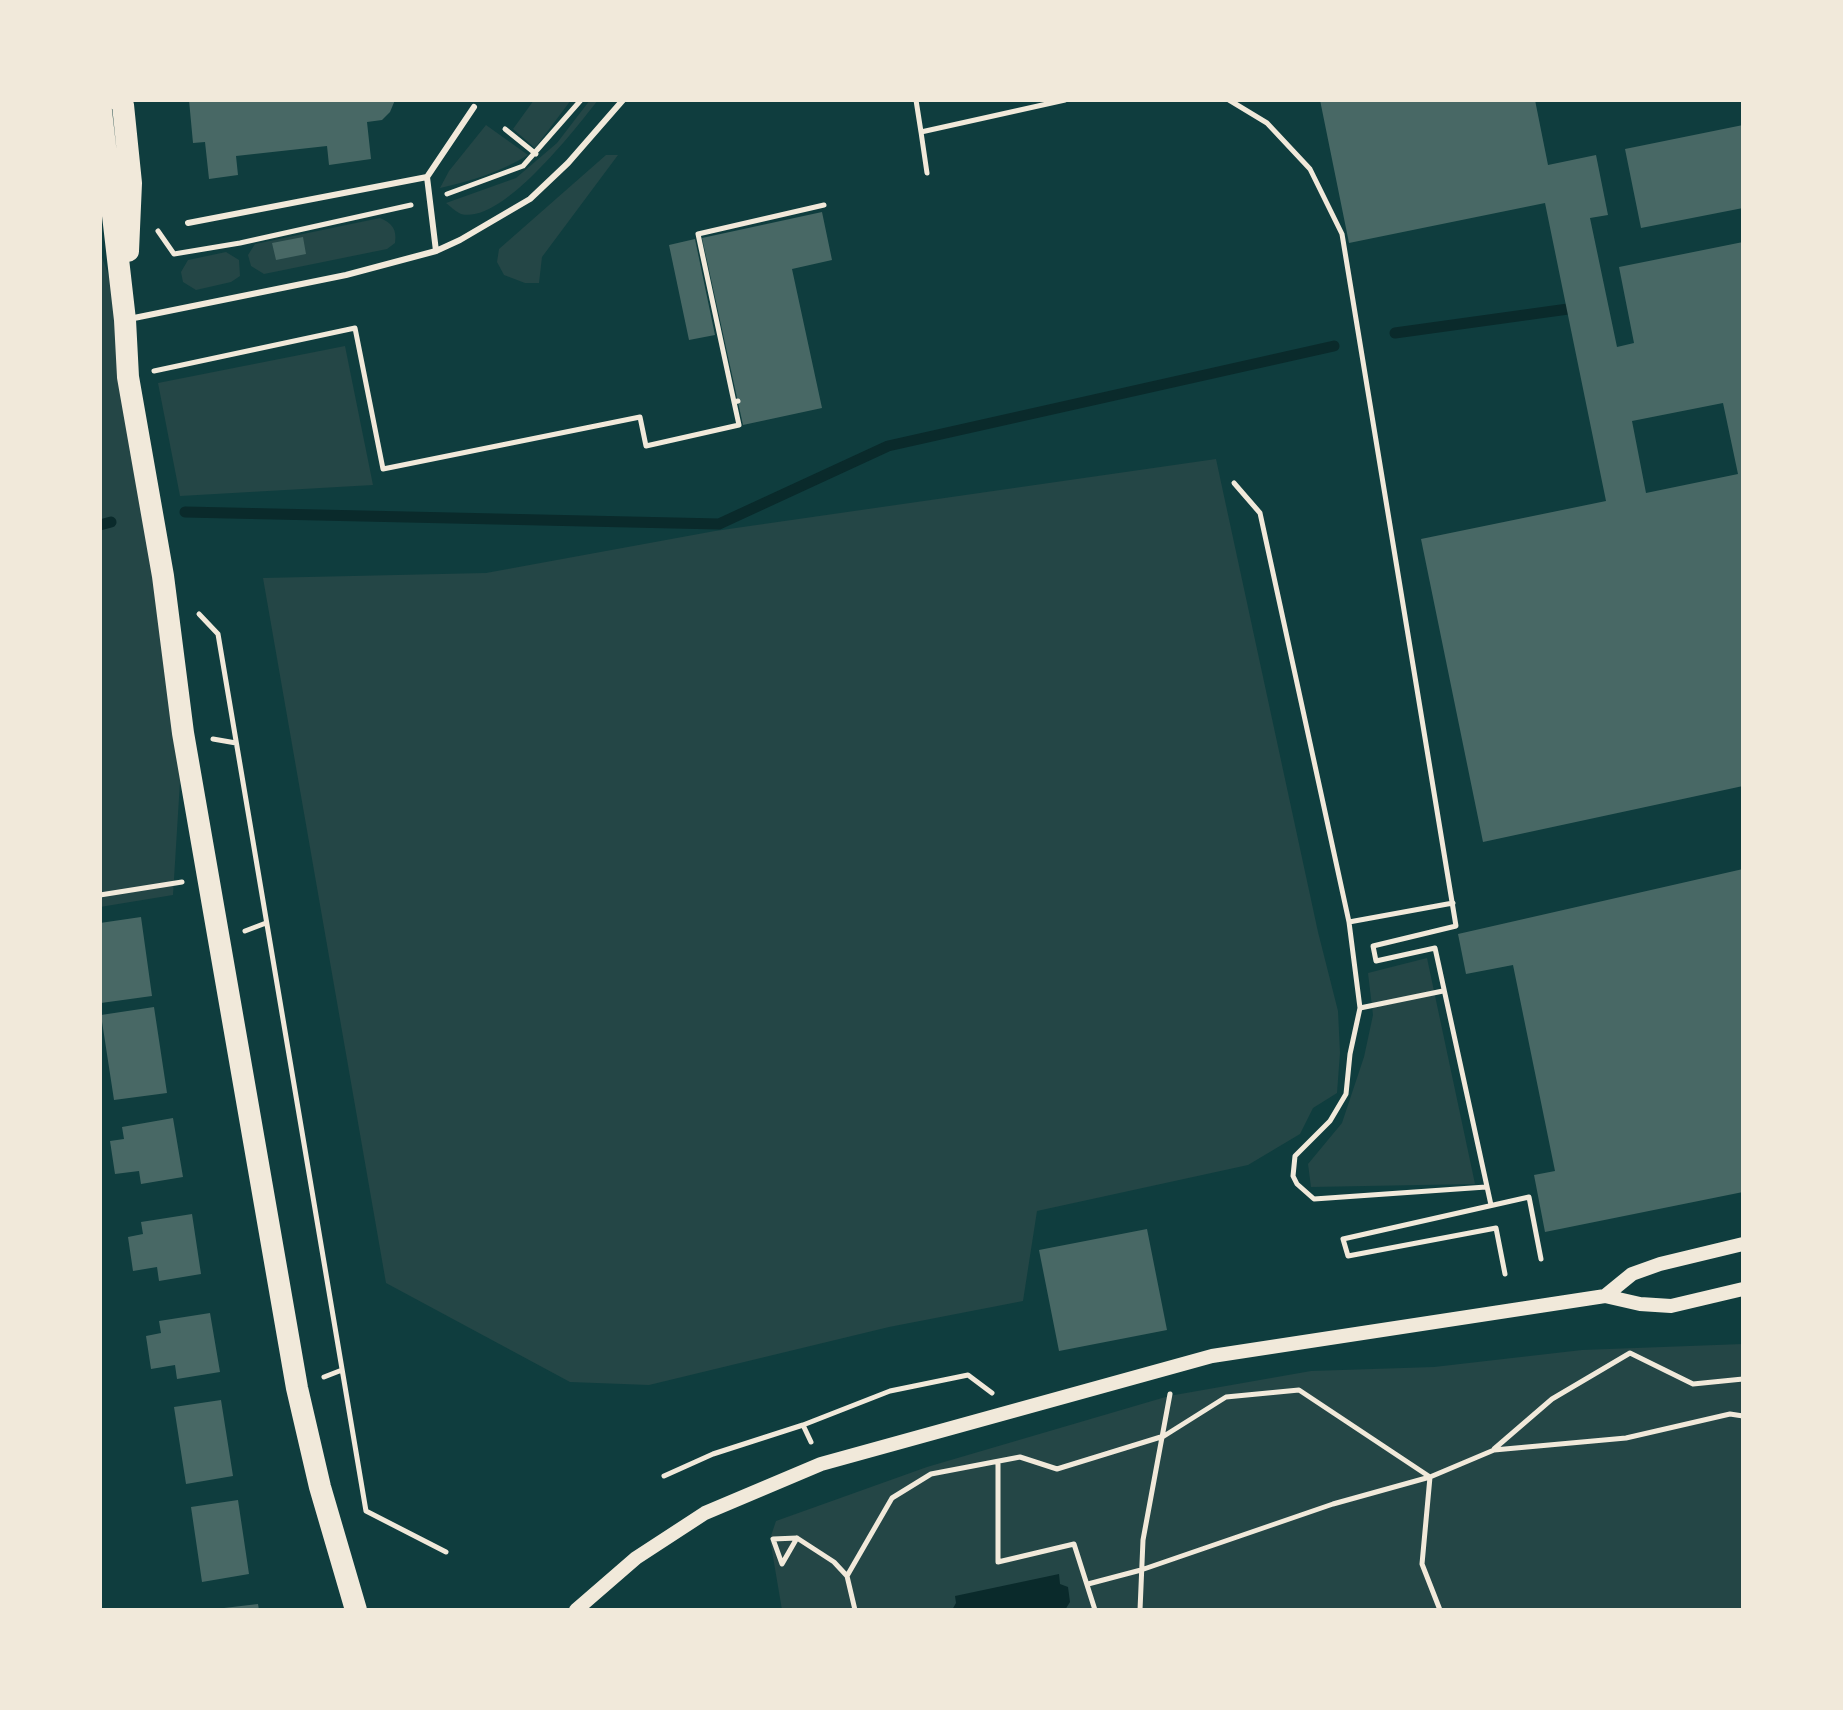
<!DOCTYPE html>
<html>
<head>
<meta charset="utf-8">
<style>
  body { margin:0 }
  #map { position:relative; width:1843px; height:1710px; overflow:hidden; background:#0f3d3e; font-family:"Titillium Web",sans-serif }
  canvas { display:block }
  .frame { position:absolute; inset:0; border:102px solid #f1e9da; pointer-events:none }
</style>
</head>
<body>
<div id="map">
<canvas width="1843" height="1710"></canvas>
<div class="frame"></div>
</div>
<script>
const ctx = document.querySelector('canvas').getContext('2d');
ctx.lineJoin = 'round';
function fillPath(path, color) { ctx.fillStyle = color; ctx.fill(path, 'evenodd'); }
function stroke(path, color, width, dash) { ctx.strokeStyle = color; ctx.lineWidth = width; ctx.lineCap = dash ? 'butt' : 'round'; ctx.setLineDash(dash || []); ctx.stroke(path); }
fillPath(new Path2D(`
  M534 100H571L535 148 513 129Z
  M590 100H598C576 128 502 225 461 214 456 212 450 206 446 203L516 178 557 143Z
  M486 125 528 155C501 172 471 181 440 188L449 171Z
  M606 155H618L542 257 539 283H525L504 275 497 262 499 249Z
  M380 218C392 223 397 229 395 243L387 249 264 274 251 266 248 255 255 244Z
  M100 252 125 320 183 733 173 895 100 907Z
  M226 252 239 260 240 276 231 282 196 290 183 282 181 272 188 260Z
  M345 346 373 485 180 496 158 383Z
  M1216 459 1318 932 1338 1011 1340 1053 1337 1093 1313 1108 1300 1134 1248 1165 1037 1211 1023 1301 889 1327 649 1385 570 1382 386 1283 263 578 486 573 715 531Z
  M1427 958 1475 1184 1311 1187 1308 1164 1342 1123 1364 1057 1373 1015 1368 973Z
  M1743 1344V1610H782L770 1539 776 1521 927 1467 1169 1396 1311 1371 1434 1367 1582 1350Z`), '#244646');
fillPath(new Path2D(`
  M1059 1574 1060 1584 1068 1587 1070 1602 1065 1610H952L956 1603 955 1596Z`), '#0a2a2b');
stroke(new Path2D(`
  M1395 333 1568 309
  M185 512 719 524 888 446 1334 346
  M100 525 111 522`), '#0a2a2b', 11);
fillPath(new Path2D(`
  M189 100H395L390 112 382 120 367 122 371 159 329 165 327 146 236 156 238 175 209 179 205 142 193 143Z
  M1320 100H1535L1548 165 1596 155 1608 215 1590 218 1617 347 1634 343 1619 267 1743 242V786L1483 842 1421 539 1606 501 1545 203 1349 243ZM1723 403 1738 474 1646 493 1632 421Z
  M1743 125V208L1641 228 1625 149Z
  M822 212 832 260 792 269 822 408 743 425 702 238Z
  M303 237 306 254 276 260 272 243Z
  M695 239 715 335 689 340 669 245Z
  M1743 869V1192L1545 1232 1534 1175 1555 1171 1513 965 1466 974 1458 934Z
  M141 917 152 996 101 1003 100 923Z
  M154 1007 167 1093 114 1100 101 1015Z
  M173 1118 183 1177 141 1184 139 1171 115 1174 110 1141 124 1139 122 1127Z
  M192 1214 201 1274 159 1281 157 1267 133 1271 128 1237 143 1234 141 1222Z
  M1147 1229 1167 1330 1059 1351 1039 1250Z
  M210 1313 220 1372 177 1379 175 1365 151 1369 146 1336 161 1333 159 1321Z
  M221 1400 233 1476 186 1484 174 1407Z
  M238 1500 249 1574 202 1582 191 1507Z
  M258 1604 259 1610H224V1608Z`), '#486865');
stroke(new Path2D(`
  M916 100 921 132 1065 100
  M1229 100 1267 123 1310 169 1342 234 1456 926 1373 946 1376 961 1435 948 1491 1205
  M505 129 536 154
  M921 132 927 173
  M447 194 523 166 581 100
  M158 231 174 254 240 243 411 205
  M154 371 355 328 383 469 640 417 646 446 739 425 734 402 738 401
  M734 402 698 234 824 205
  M1234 483 1260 513 1349 922
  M199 614 218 634 366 1511 446 1552
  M213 739 236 743
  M100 895 182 882
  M1453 903 1349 922 1360 1008 1350 1054 1346 1094 1330 1121 1295 1156 1293 1176 1297 1184 1314 1199 1486 1187
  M245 931 266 923
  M1360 1008 1443 991
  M1505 1274 1496 1228 1348 1256 1343 1239 1529 1197 1541 1259
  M324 1377 342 1370
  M803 1425 811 1442
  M1494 1449 1552 1399 1630 1353 1693 1384 1743 1379
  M998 1462V1562L1074 1544 1095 1610
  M664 1476 713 1454 803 1425 890 1391 968 1375 992 1393
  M1430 1477 1422 1564 1440 1610
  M797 1538 782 1564 773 1539 797 1538 834 1562 847 1576 855 1610
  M847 1576 892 1498 931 1474 1020 1457 1057 1469 1164 1436 1226 1397 1299 1390 1430 1477
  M1088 1584 1141 1570 1333 1504 1430 1477 1494 1450 1626 1438 1730 1414 1743 1416
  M1140 1610 1143 1540 1170 1394`), '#f1e9da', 5);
stroke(new Path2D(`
  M188 223 427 177
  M436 251 427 177 474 107
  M129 319 346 275 436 251 460 240 530 199 568 163 623 100`), '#f1e9da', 6);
stroke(new Path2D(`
  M1605 1296 1632 1274 1660 1264 1743 1244
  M576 1610 636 1558 705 1513 821 1464 1212 1356 1605 1296 1640 1304 1671 1306 1743 1289`), '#f1e9da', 14);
stroke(new Path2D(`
  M119 100 123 105 131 183 128 251
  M100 102 125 320 128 377 163 576 183 733 297 1388 320 1487 356 1610`), '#f1e9da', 22);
</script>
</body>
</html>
